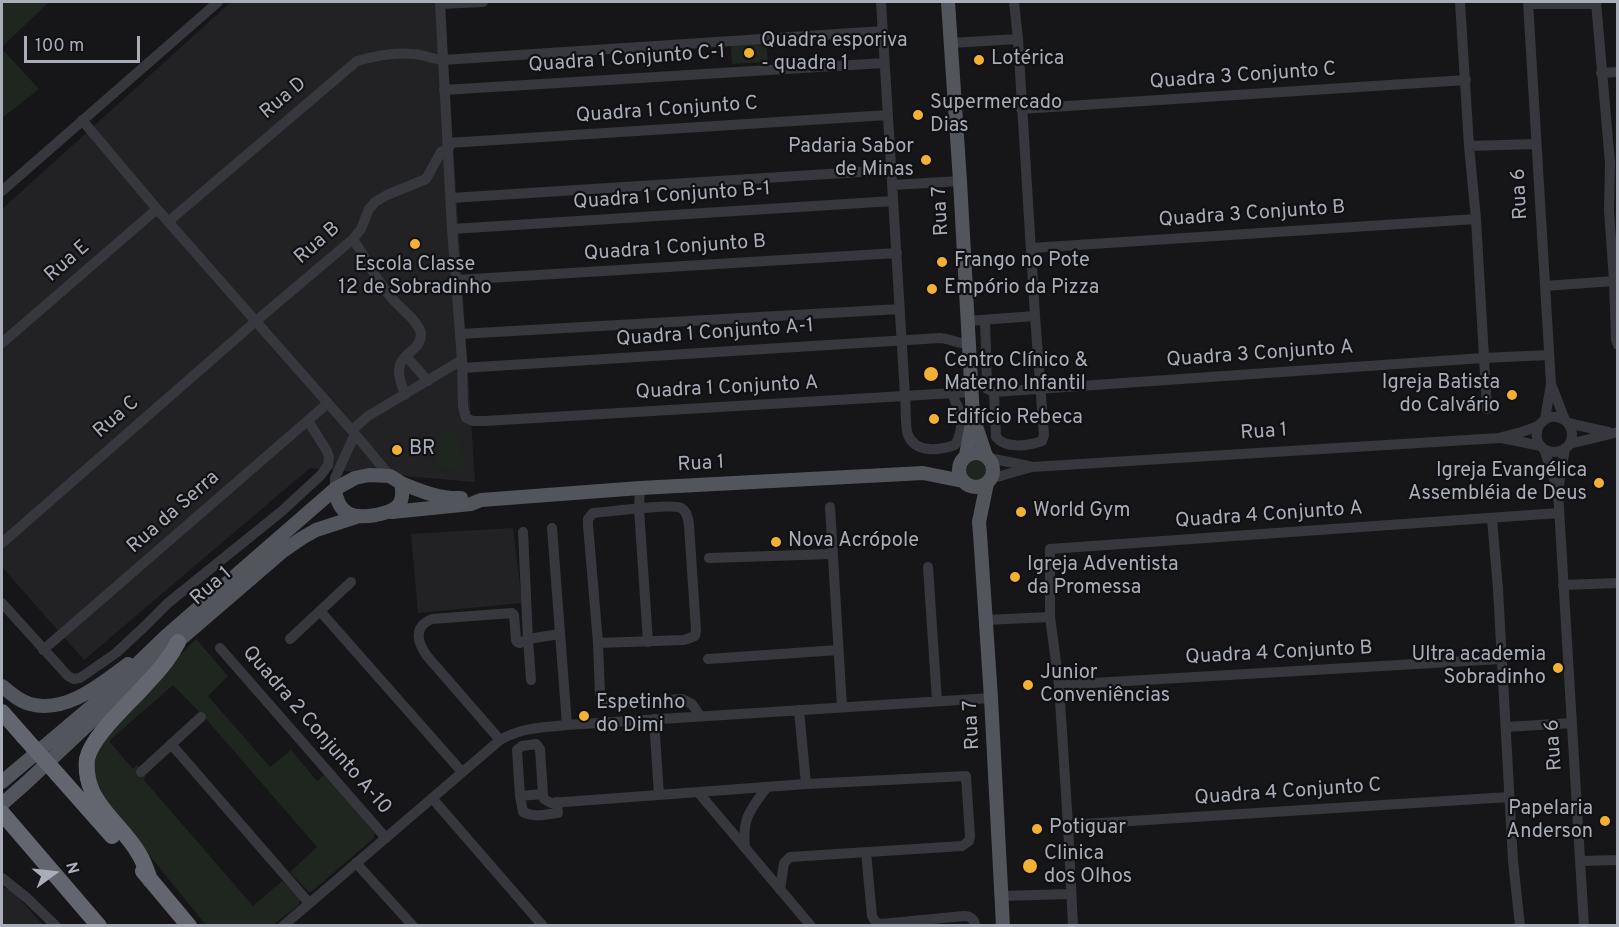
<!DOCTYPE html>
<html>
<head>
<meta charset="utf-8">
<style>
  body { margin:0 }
  #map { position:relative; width:1619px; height:927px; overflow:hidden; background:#161618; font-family:Overpass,sans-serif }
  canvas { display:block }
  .frame { position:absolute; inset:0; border:3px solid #a8adb8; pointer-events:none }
  .north { position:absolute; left:24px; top:843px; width:60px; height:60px; -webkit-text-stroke:4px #111113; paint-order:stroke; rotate:75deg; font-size:16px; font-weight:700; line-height:24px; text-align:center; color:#a8adb8 }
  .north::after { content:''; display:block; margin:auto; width:21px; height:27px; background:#a8adb8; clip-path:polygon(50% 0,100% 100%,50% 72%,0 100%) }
  .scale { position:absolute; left:24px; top:36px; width:116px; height:27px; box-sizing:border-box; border:3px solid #a8adb8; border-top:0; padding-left:8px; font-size:18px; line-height:21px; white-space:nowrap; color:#a8adb8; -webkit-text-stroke:4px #111113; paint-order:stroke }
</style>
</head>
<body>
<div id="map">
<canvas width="1619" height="927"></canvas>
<div class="frame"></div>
<div class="north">N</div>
<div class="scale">100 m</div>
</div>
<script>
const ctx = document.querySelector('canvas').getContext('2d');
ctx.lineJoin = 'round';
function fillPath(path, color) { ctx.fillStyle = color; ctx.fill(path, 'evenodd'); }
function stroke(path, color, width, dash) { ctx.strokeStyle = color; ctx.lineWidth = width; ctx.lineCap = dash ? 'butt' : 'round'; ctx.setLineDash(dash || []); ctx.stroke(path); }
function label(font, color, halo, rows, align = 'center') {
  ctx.font = font + ' Overpass,sans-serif'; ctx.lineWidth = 4.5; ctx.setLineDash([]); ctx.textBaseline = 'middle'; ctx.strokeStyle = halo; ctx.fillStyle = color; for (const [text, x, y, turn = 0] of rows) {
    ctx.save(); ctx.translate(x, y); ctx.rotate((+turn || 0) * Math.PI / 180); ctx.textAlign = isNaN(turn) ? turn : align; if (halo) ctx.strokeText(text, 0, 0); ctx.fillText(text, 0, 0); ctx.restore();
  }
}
fillPath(new Path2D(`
  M231 2H444L475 482 310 468 84 660 2 567V209Z
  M513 528 522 603 418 613 411 534Z
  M2 887 12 890 43 925H2Z`), '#222225');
fillPath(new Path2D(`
  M2 2H49L2 47Z
  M766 41 768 62 732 64 731 44Z
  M2 49 39 89 2 118Z
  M441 432 458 433 465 471 435 467Z
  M962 469a14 14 0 1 1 28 0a14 14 0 1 1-28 0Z
  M196 639 228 676 208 696 270 767 291 750 317 781 325 774 374 832V838L311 892H309L290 872 317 847 207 720 173 685 109 741 133 769 137 765 146 777 144 780 253 906 282 881 299 897 300 901 298 906 273 925H206L100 795 91 771 104 734Z`), '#1e261f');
stroke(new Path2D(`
  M440 2 452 229 462 360 463 407 466 418 473 421H485L971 392
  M881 2 905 396C906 405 905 428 908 435 916 454 940 450 955 445 962 433 963 420 958 407 955 401 953 399 953 393
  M1460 2 1469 146 1476 219 1487 409
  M1528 2 1551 384 1545 419
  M1596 2 1610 163 1609 211 1614 281 1616 340 1618 345
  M440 4 483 2
  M1528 4H1596
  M951 43 1018 39
  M1601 73 1618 72
  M444 90 884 63
  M1021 109 1466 80
  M82 120 157 209 355 434 390 476
  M448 143 888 115
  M1469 146 1536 144
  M893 185 960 181
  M2 191 218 2
  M451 198 891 170
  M169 221 357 61C374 56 396 52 414 54 424 55 433 59 443 60L883 31
  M452 229 893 201
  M353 239C366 258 375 279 390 296 399 308 416 318 421 333 421 351 405 350 400 365 397 375 402 385 405 395
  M1031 248 1476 219
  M456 280 897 253
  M1545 286 1614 281
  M985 320 987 385V389L994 392 1483 358 1549 355
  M967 321 1035 316
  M460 334 900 309
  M2 343 157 209
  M406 356 428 381
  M462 368 940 338C951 339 959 344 969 344
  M1551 384 1565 420
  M994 392 996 437C1006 449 1028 446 1042 441L1044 435 1035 316 1018 39 1014 2
  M1568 423 1608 432
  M352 430 368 416 462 360
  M1502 438 1541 446
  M1569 444 1618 432
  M1565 448 1558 491 1584 926
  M1544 449 1557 488
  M989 458 1029 466
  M990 479 1032 467 1499 438C1510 435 1529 431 1539 425 1543 422 1545 418 1550 417 1555 416 1559 417 1563 419 1569 423 1572 428 1572 435 1571 462 1526 455 1539 425
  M640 488 639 509 648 642
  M335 489V478L355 434
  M830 507 842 707
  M1492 519 1498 589 1513 861 1520 926
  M552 528 567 725
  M523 532 528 639 560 634
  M2 543 256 321 353 239 361 229 369 209 375 202 387 195 426 179 441 152 449 148
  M709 558 833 554
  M928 567 937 701
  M1563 585 1618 583
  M2 603 68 676 74 679 80 678 116 653 144 627 168 603 282 511 321 475 328 465 329 457 327 451 308 421
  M320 611 462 772
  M985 620 1050 617
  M290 639 351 582
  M598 643 684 640 695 636 696 630 689 525C688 518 687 511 681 508 671 503 608 512 593 513L588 519V525L598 643 600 694C602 700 604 702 610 704L682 699 692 704 700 716
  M220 648 386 838
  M43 650 328 403
  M708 659 838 650
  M1059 685 1501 659
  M799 710 806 784
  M654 719 659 795
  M1506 727 1572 723
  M500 740 427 656C417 642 413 627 432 619L512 613 514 615 516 640 517 642 520 643 528 639 531 680
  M171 744 309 903
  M141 772 201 717
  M698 792 811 926
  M543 794 520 796 523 812C534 818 547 814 558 813L557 802
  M520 796 517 750 522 746 536 744 540 749 543 794 544 799 551 803 806 784 966 776 970 836 969 841 962 846 790 857 784 863 780 890
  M432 798 543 926
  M1068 825 1509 797
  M745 848C742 818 750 810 767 787
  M866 852 872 916 876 923 881 924 964 916C970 916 975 919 975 926
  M1581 861 1618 860
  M356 863 413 926
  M2 878 27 898 56 926
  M1001 896 1070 894
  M283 926 500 740C521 728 543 727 567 725L991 698
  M1073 926 1068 825 1059 685 1050 617V549L1559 513`), '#37383d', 10);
stroke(new Path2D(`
  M948 2 960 181 973 418 966 455
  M974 420 986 456
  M959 470a17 17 0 1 1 34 0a17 17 0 1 1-34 0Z
  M369 475 390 476 401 483C406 505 396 511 376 515 353 519 338 515 335 489L355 478Z
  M401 483C421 491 439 499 461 498
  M987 483 979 522 980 534 991 698 1003 926
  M392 512 471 504 481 500 640 488 923 473 963 481
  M2 686C10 693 19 701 30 704 66 714 101 684 128 664
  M2 782 105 695 166 636 335 489
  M2 804 27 782 161 656 283 551 302 538 316 530 356 517`), '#53555c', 14);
stroke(new Path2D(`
  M2 712 24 737
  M58 775 112 836
  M2 813 99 926
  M143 871 189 926
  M150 880C147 871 144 862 139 854 126 831 103 815 92 791 88 782 86 769 87 759 92 735 131 702 147 683 159 671 170 658 178 642`), '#63666e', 16);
stroke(new Path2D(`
  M24 737 58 775`), '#63666e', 16);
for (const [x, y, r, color] of [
  [749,53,6,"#f2b134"],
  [979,60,6,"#f2b134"],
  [918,115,6,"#f2b134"],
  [926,160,6,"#f2b134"],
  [415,244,6,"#f2b134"],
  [942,262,6,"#f2b134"],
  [932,289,6,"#f2b134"],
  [931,374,8,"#f2b134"],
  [1512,395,6,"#f2b134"],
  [934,419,6,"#f2b134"],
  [397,450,6,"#f2b134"],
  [1599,483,6,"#f2b134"],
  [1021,512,6,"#f2b134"],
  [776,542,6,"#f2b134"],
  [1015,577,6,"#f2b134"],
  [1558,668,6,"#f2b134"],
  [1028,685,6,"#f2b134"],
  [584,716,6,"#f2b134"],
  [1605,821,6,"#f2b134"],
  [1037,829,6,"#f2b134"],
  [1030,866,8,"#f2b134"]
]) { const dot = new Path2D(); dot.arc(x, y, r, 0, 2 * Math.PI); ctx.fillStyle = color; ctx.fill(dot); stroke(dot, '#111113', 2); }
label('20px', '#a8adb8', '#111113', [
  ["Quadra esporiva",761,42],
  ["- quadra 1",761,65],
  ["Lotérica",991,60],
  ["Supermercado",930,104],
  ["Dias",930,127],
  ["Padaria Sabor",914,148,"right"],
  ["de Minas",914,171,"right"],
  ["Frango no Pote",954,262],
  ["Escola Classe",415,266,"center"],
  ["12 de Sobradinho",415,289,"center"],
  ["Empório da Pizza",944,289],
  ["Centro Clínico &",944,362],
  ["Materno Infantil",944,385],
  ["Igreja Batista",1500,384,"right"],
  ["do Calvário",1500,407,"right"],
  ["Edifício Rebeca",946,419],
  ["BR",409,450],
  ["Igreja Evangélica",1587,472,"right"],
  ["Assembléia de Deus",1587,495,"right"],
  ["World Gym",1033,512],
  ["Nova Acrópole",788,542],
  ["Igreja Adventista",1027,566],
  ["da Promessa",1027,589],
  ["Ultra academia",1546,656,"right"],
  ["Sobradinho",1546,679,"right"],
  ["Junior",1040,674],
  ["Conveniências",1040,697],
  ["Espetinho",596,704],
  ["do Dimi",596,727],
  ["Papelaria",1593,810,"right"],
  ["Anderson",1593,833,"right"],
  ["Potiguar",1049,829],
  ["Clinica",1044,855],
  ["dos Olhos",1044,878]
], 'left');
label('20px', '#a8adb8', '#111113', [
  ["Quadra 1 Conjunto C-1",627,60,-4],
  ["Quadra 3 Conjunto C",1243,77,-4],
  ["Rua D",284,99,-40],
  ["Quadra 1 Conjunto C",667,111,-4],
  ["Rua 6",1521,194,-93],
  ["Quadra 1 Conjunto B-1",672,197,-4],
  ["Rua 7",942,211,-93],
  ["Quadra 3 Conjunto B",1252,215,-4],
  ["Rua B",318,244,-41],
  ["Quadra 1 Conjunto B",675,249,-4],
  ["Rua E",68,262,-41],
  ["Quadra 1 Conjunto A-1",715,334,-4],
  ["Quadra 3 Conjunto A",1260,355,-4],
  ["Quadra 1 Conjunto A",727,389,-3],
  ["Rua C",117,418,-41],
  ["Rua 1",1264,433,-4],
  ["Rua 1",701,465,-3],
  ["Rua da Serra",174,513,-41],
  ["Quadra 4 Conjunto A",1269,516,-4],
  ["Rua 1",212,587,-41],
  ["Quadra 4 Conjunto B",1279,654,-3],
  ["Rua 7",973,725,-93],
  ["Quadra 2 Conjunto A-10",316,731,49],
  ["Rua 6",1555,745,-94],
  ["Quadra 4 Conjunto C",1288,793,-4]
]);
</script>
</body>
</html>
